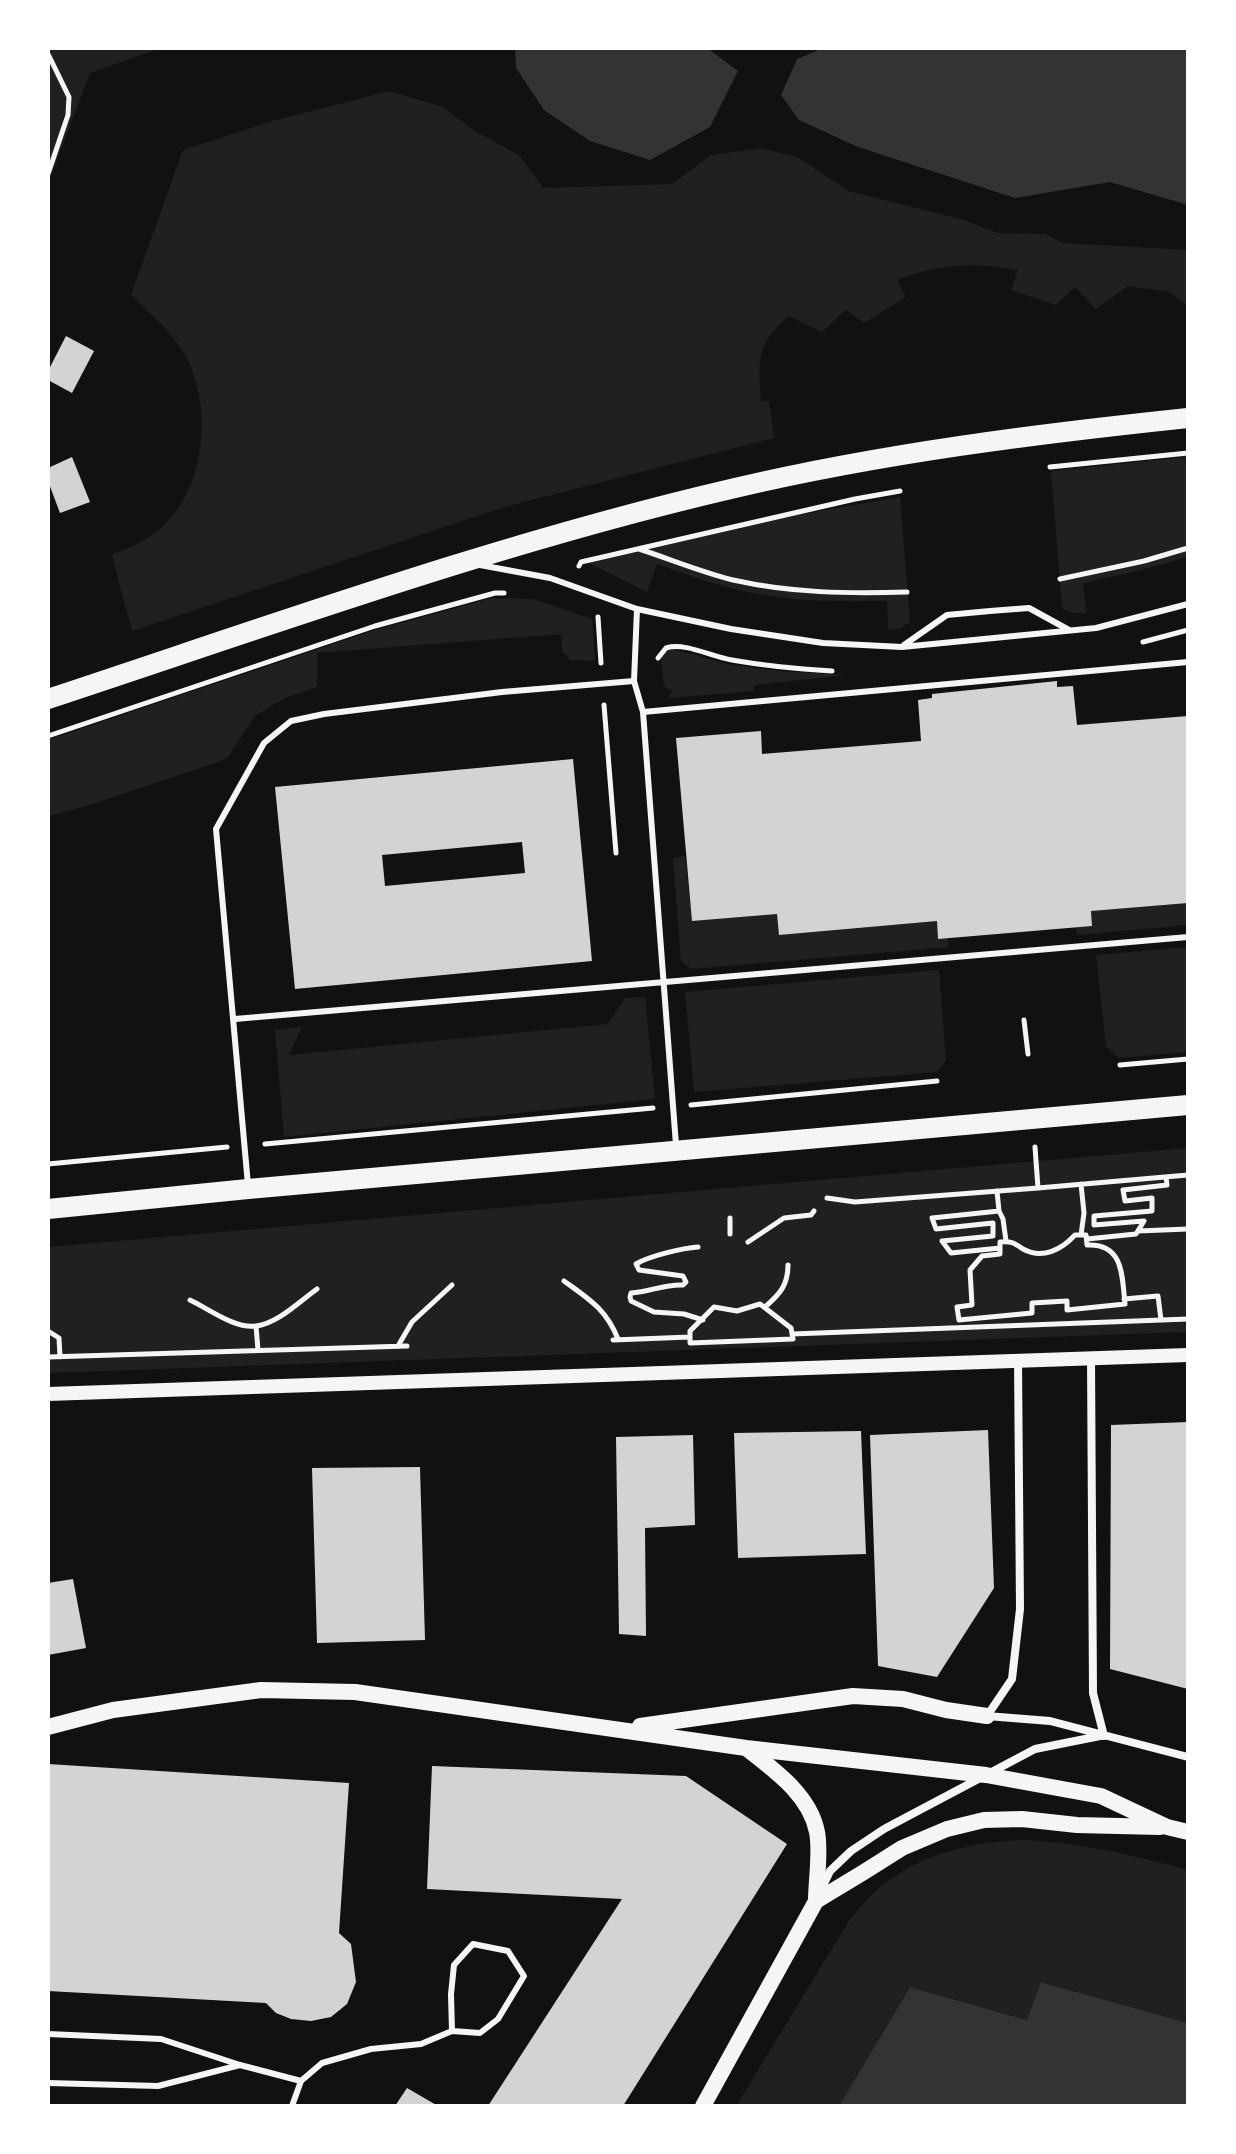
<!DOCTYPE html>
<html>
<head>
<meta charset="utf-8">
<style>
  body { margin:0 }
  #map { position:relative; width:1236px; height:2154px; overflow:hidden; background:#111; font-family:"Titillium Web",sans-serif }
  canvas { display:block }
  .frame { position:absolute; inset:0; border:50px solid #fff; pointer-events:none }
</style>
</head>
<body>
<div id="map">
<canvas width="1236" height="2154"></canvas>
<div class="frame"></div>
</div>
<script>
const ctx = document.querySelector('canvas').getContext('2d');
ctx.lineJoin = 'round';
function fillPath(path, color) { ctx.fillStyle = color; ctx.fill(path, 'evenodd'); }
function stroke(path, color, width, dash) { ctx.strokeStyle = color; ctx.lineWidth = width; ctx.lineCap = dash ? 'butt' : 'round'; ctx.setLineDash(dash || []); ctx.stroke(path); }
fillPath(new Path2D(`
  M48 48H161L90 73 48 184Z
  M389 91 443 107 475 131 519 155 543 188 672 184 711 155 761 148 797 157 849 191 964 220 998 233 1045 234 1063 243 1188 250V306L1169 292 1128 286 1096 309 1075 287 1056 305 1011 290 1018 270C971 262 941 263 897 280L906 297 864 323 846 310 822 332 789 316C756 344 758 360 761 401H769L774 438 504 507 132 631 112 555C129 548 147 540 161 528 206 489 213 405 185 355 172 332 150 314 131 295L183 150 269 122Z
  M1188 457V557L1134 572 1083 583 1086 613H1074L1062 609 1051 471Z
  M900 497 910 622 899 629 888 630 887 601C856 601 825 602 794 599 747 595 701 581 657 564L647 592 589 563 797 515Z
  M493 598 533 599 592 619 595 661 570 660 562 650 561 634 317 653V687L285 698 255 716 228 757 221 761 90 805 48 816V740L375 630Z
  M673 649 727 664 776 671 846 675 755 685 754 691 669 698 672 691 664 686 661 659 663 652Z
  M685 856 692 921 777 914 780 935 937 921 938 938H948L949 947 691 969 681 961 673 858Z
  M1188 903V925L1077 935V927L1092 926 1091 911Z
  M1188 947V1052L1119 1058 1106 1047 1096 955Z
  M939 970 946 1060 937 1072 694 1092 685 992Z
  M645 997 655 1099 284 1137 275 1030 302 1027 289 1055 608 1024 625 998Z
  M1188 1148V1332L48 1373V1247Z
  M1024 1840C1080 1843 1134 1855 1188 1870V2023L1042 1982 1028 2020 910 1987 839 2106H736L844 1929C886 1864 950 1843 1024 1840Z`), '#202020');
fillPath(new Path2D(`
  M515 48H707L738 71 710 127 650 160 590 141 544 110 516 68Z
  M823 48H1188V205L1110 182 1015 198 858 147 799 120 781 95 797 59Z
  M1041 1982 1188 2023V2106H839L910 1987 1027 2020Z`), '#333');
fillPath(new Path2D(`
  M66 336 94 351 72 393 48 380V371Z
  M72 457 90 502 60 513 48 481V468Z
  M1057 681V687L1073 686 1077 725 1188 716V903L1091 911 1092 926 938 939 937 921 779 935 777 914 692 921 676 738 761 731 762 754 921 741 918 700 932 698V694Z
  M573 759 592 961 295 989 275 787ZM522 842 525 873 385 886 382 855Z
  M1188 1422V1689L1110 1669 1111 1425Z
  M988 1430 994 1588 937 1677 878 1666 870 1435Z
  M861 1431 866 1554 738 1558 734 1433Z
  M693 1435 695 1525 645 1528 646 1636 619 1634 616 1437Z
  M420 1467 425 1640 317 1643 312 1468Z
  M73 1579 86 1648 48 1655V1583Z
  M48 1764 349 1783 339 1933 351 1944 356 1982 347 2004 331 2017 311 2021 291 2019 276 2013 266 2003 48 1991Z
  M432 1766 686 1776 787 1844 623 2106H488L622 1899 427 1889Z
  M407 2088 438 2106H395Z`), '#d3d3d3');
stroke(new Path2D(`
  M48 54 69 97 68 115 48 174
  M1050 467 1188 453
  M639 549C670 559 701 572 733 580 791 593 849 594 907 592
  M579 566 581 562 855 499 900 491
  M1060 579 1144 561 1188 548
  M598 617 601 663
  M1143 642 1188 630
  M658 658 666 648C686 642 711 657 732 660 765 666 798 669 832 671
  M604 705 616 853
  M48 736 375 626 495 593H504
  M1024 1020 1028 1054
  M1120 1065 1188 1059
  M691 1105 937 1081
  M265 1144 653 1108
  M48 1164 227 1147
  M1081 1184 1084 1213 1081 1235
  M1038 1188 1188 1175
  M997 1191 999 1211 932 1218 936 1229 993 1223V1236L942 1241 951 1253 1000 1248
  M827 1198 855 1202 1038 1188 1035 1147
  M999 1211 1003 1219 1006 1241
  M730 1218V1234
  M1138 1231 1188 1229
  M1075 1235H1086L1087 1245C1124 1243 1122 1277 1125 1304L1067 1310V1301L1032 1303V1313L959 1320 957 1307 972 1305 970 1270 982 1256 1000 1254V1242C1012 1241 1014 1243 1023 1249 1043 1260 1062 1249 1075 1235Z
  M1087 1239 1136 1234 1144 1221 1094 1225V1216L1152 1211V1198L1125 1201 1123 1190 1167 1185 1166 1177
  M748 1242 784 1218 811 1215 814 1211
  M698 1247C683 1248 649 1256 636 1264L639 1270 683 1276 686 1282 683 1285C664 1284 650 1292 631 1293L630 1297 631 1301 654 1312 684 1314 703 1320
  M564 1281C589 1299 606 1309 618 1339
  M1124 1299 1158 1296 1161 1320
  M190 1300C209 1309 235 1329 256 1326 277 1324 300 1301 317 1289
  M760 1304 791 1328 793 1339 690 1343V1331L714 1307 737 1311Z
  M765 1307C780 1294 788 1285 788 1265
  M256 1326 258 1350
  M48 1331 59 1338 60 1357
  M792 1334 1188 1319
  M613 1340 690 1337
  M398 1346 412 1322 452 1285
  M48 1357 407 1346`), '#f5f5f5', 5);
stroke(new Path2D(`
  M480 565 550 578 637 609
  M904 645 947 615 990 611 1029 608 1069 630
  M643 712 1188 662
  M235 1019 1188 937
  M676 1145 643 712 634 681 637 609 731 629 823 643 902 647 1096 628 1188 604
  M248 1185 216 829 264 743 291 721 324 714 502 692 634 681
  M48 2034 161 2039 240 2065 301 2081
  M48 2083 158 2086 240 2065
  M292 2106 301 2081 322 2063 371 2049 421 2044 452 2031 480 2033 498 2019 524 1976 508 1951 473 1944 454 1965 451 1994 452 2031`), '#f5f5f5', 6);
stroke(new Path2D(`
  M1091 1358 1093 1693 1104 1736
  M1018 1360 1020 1609 1012 1679 987 1716 1050 1721 1188 1757
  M821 1890 830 1871 851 1851 884 1829 1035 1749 1100 1736`), '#f5f5f5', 8);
stroke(new Path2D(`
  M48 1394 1188 1355`), '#f5f5f5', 14);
stroke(new Path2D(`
  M640 1726 853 1696 903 1699 946 1710 987 1716
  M48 1727 113 1710 261 1690 355 1692 746 1748 986 1775 1101 1796 1167 1827 1188 1832
  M746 1748C774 1770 810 1795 817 1832 821 1853 816 1880 816 1901
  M703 2106 816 1901 864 1872 902 1848 947 1829 984 1820 1022 1819 1077 1825 1160 1827`), '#f5f5f5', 16);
stroke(new Path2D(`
  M48 699C275 624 502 542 735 488 884 453 1036 434 1188 418
  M48 1209 248 1189 1188 1105`), '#f5f5f5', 20);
</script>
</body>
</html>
